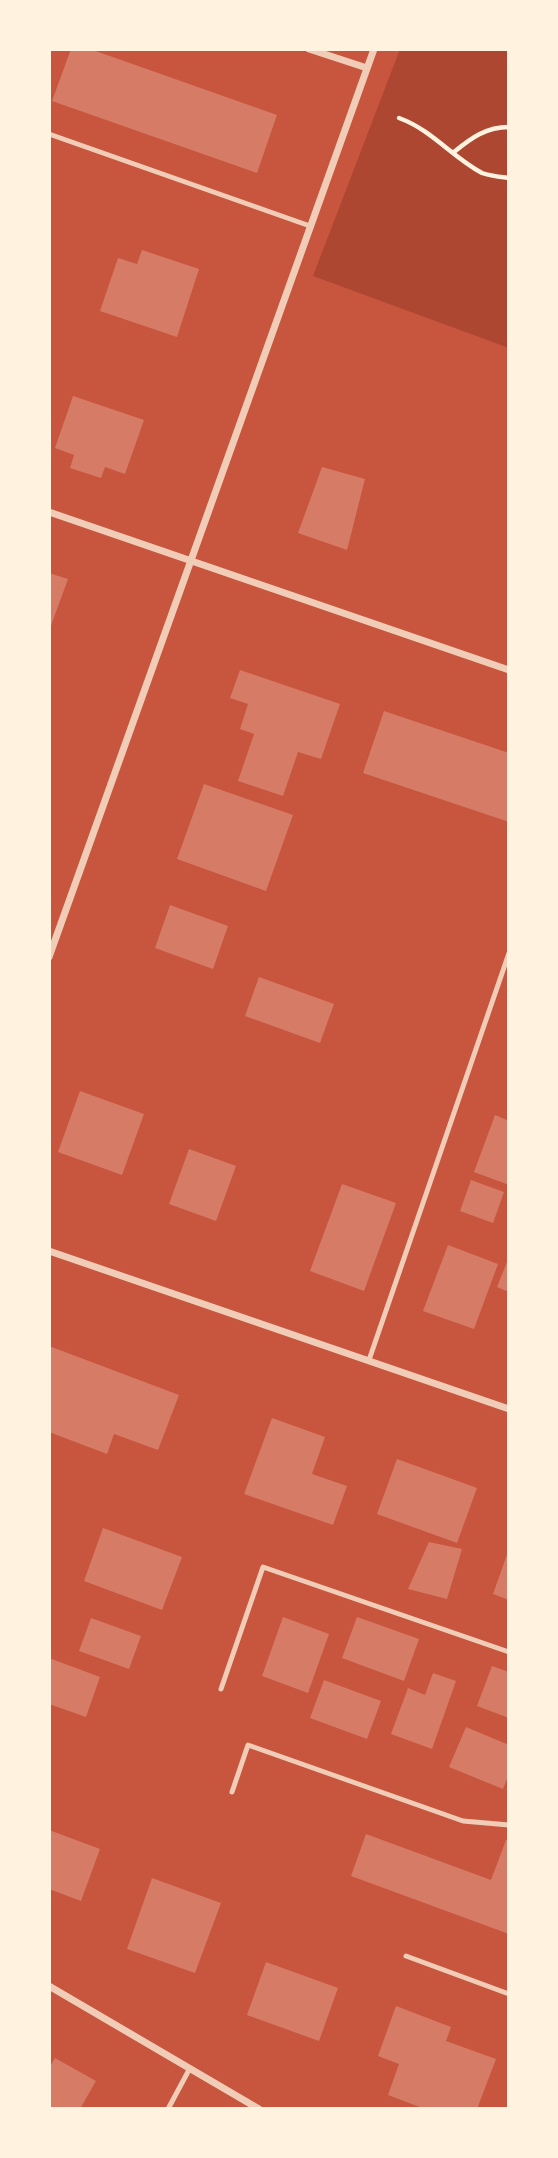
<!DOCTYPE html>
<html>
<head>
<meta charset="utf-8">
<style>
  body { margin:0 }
  #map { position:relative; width:558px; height:2158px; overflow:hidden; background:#c8553d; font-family:"Golos Text",sans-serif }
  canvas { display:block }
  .frame { position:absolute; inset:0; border:51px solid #fff3e0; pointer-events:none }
</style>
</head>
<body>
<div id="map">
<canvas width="558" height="2158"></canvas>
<div class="frame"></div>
</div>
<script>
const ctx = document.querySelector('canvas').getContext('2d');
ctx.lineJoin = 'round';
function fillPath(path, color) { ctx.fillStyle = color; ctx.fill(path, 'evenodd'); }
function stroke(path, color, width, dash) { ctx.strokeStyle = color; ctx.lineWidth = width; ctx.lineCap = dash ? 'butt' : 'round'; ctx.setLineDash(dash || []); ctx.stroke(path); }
fillPath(new Path2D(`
  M400 49H509V348L313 276Z`), '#ae4732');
fillPath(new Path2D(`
  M71 49H90L277 115 257 173 52 101Z
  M142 250 199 269 177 337 100 311 118 258 137 264Z
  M73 396 144 420 125 474 105 467 101 478 70 468 74 455 55 448Z
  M322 467 365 479 347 550 298 533Z
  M49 573 68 579 49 631Z
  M240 670 340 704 321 759 298 752 283 796 238 781 254 734 240 729 248 704 230 698Z
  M384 711 509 753V822L363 773Z
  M204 784 293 815 266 891 177 859Z
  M170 905 228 926 213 969 155 948Z
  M259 977 334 1004 320 1043 245 1016Z
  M80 1091 144 1114 122 1175 58 1152Z
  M495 1115 509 1121V1185L474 1172Z
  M189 1149 236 1166 216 1221 169 1204Z
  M471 1180 504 1192 493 1223 460 1211Z
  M342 1184 396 1203 364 1291 310 1271Z
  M448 1245 498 1264 474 1329 423 1311Z
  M509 1257V1292L497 1287Z
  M49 1346 179 1395 158 1450 114 1434 107 1454 49 1432Z
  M272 1418 325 1437 312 1474 347 1486 333 1525 244 1494Z
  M397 1459 477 1488 457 1543 377 1514Z
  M103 1528 182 1557 162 1610 84 1581Z
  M429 1542 462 1549 447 1599 408 1589Z
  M509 1549V1600L493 1594Z
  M283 1617 329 1634 308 1693 262 1676Z
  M357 1617 419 1639 404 1681 342 1658Z
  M91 1618 141 1636 129 1669 79 1651Z
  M49 1658 100 1677 86 1717 49 1704Z
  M492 1666 509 1672V1718L477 1706Z
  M433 1673 456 1681 432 1749 391 1734 408 1688 425 1695Z
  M324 1680 381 1701 367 1739 310 1718Z
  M466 1727 509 1745V1774L503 1789 449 1767Z
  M49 1830 100 1849 81 1901 49 1889Z
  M366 1834 491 1880 506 1840 509 1841V1934L351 1876Z
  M152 1878 221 1903 195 1973 127 1949Z
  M266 1962 338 1988 319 2041 247 2015Z
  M396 2006 451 2027 446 2041 496 2059 477 2109H425L388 2095 399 2064 378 2056Z
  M55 2058 96 2081 80 2109H49V2068Z`), '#d67c66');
stroke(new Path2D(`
  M399 118C432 130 452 157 482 173 490 176 501 177 509 178
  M454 152C471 138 486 127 509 127`), '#fff3e0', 4.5);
stroke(new Path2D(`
  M49 134 310 226
  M369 1360 509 953
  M221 1689 263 1567 509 1652
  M232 1792 248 1745 463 1821 509 1825
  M406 1956 509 1994
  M168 2109 190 2068`), '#f1ccb7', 5);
stroke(new Path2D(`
  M309 49 367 68
  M49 512 509 670
  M49 957 374 49
  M49 1251 509 1409
  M49 1986 259 2109`), '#f1ccb7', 7);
</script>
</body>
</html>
